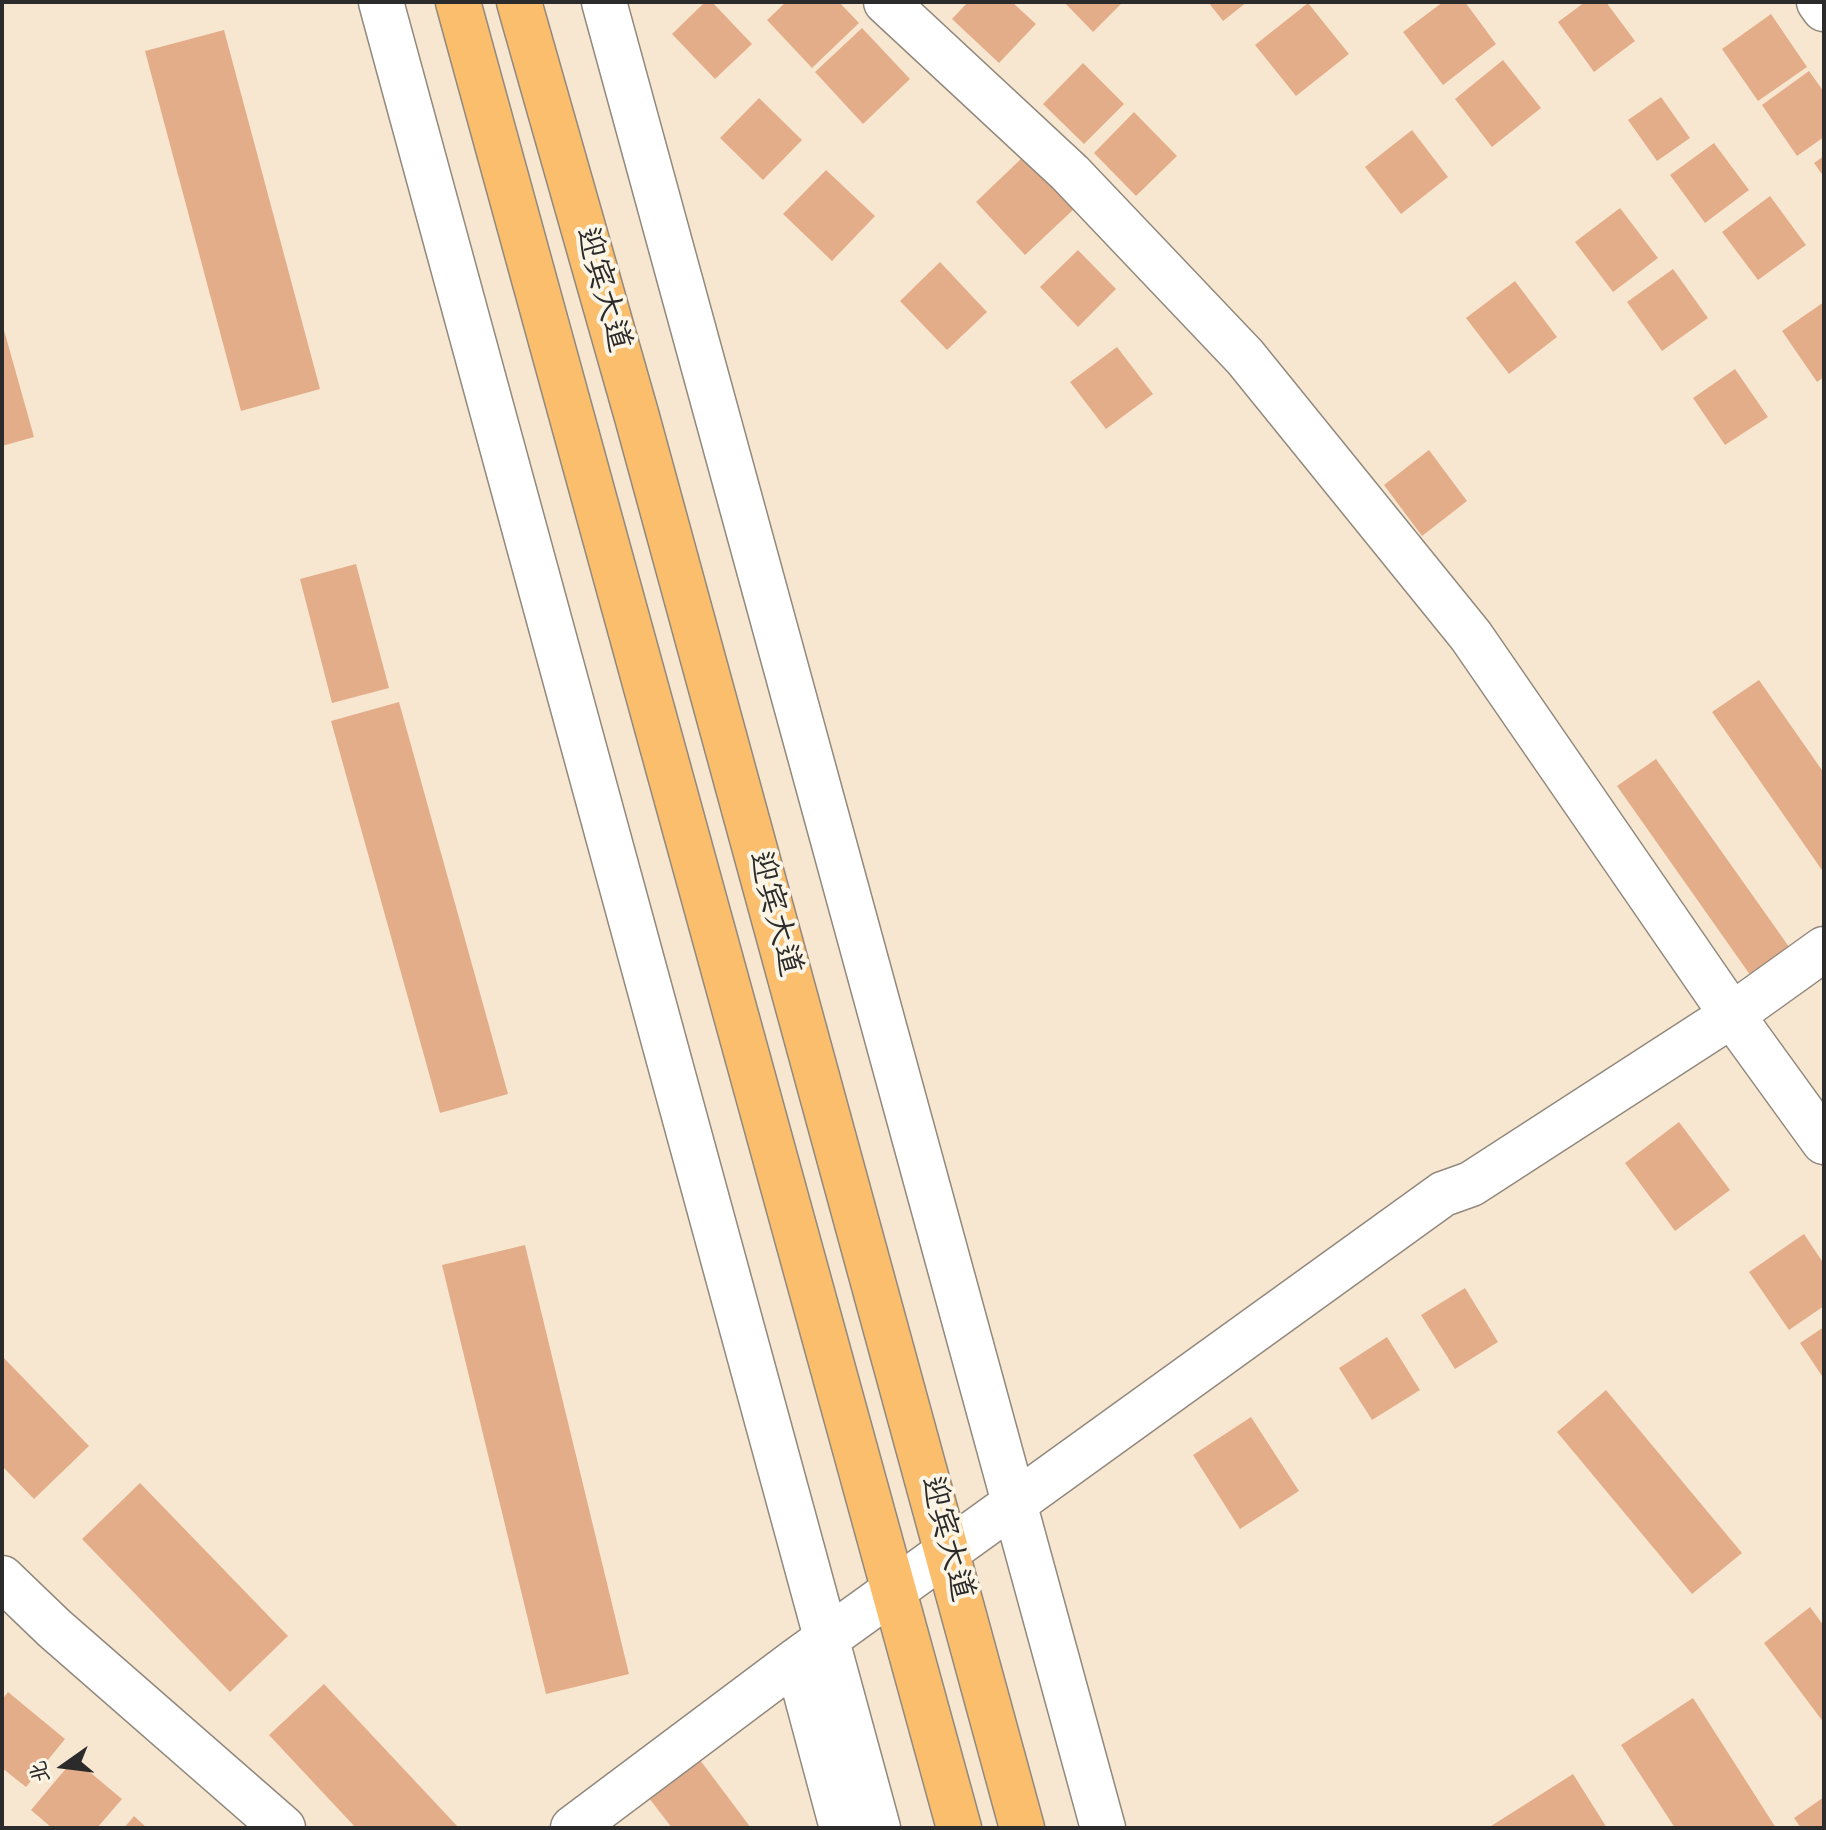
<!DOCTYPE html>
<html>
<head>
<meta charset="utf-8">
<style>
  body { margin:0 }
  #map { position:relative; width:1826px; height:1830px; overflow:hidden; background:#f8e7d0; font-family:Mynerve,"LXGW WenKai TC",sans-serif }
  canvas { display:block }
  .frame { position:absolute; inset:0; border:4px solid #2b2b2b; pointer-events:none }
  .north { position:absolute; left:24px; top:1726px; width:80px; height:80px; -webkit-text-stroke:6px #fcf5e5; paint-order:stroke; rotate:256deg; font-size:22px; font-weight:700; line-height:32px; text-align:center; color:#2b2b2b }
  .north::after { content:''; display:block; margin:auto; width:28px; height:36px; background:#2b2b2b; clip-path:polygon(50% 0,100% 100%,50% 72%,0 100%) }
</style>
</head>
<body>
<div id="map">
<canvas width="1826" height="1830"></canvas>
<div class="frame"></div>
<div class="north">北</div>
</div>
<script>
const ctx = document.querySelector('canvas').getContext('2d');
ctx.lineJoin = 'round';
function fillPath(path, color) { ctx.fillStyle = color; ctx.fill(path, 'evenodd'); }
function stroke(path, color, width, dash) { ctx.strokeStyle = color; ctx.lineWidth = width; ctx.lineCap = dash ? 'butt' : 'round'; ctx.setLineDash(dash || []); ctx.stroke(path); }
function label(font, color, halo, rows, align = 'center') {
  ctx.font = font + ' Mynerve,"LXGW WenKai TC",sans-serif'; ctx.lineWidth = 8; ctx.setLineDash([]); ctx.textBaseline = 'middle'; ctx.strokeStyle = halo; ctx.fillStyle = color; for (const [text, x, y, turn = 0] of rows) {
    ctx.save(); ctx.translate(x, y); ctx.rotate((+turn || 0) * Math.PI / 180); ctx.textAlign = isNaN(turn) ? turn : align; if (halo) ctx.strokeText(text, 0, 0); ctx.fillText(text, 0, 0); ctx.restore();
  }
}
fillPath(new Path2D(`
  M705 2H712L752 44 715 79 672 34Z
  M786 2H839L859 23 812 68 767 20Z
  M968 2H1012L1036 24 999 63 952 19Z
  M1064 2H1123L1093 32Z
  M1208 2H1247L1223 21Z
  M1443 2H1465L1496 44 1443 85 1403 32Z
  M1585 2H1606L1635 41 1594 72 1558 22Z
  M1308 3 1349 54 1296 96 1255 45Z
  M1771 14 1807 67 1758 101 1722 49Z
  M862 28 910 79 863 124 815 72Z
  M224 30 320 389 241 411 145 51Z
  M1503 60 1541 108 1492 147 1455 99Z
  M1083 63 1124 104 1084 144 1043 104Z
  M1809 71 1824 92V137L1797 156 1762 105Z
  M1661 97 1690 138 1657 161 1628 120Z
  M759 98 802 140 763 180 720 138Z
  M1134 112 1177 156 1136 196 1094 153Z
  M1412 130 1448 177 1401 214 1365 167Z
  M1714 143 1749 190 1705 223 1670 175Z
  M1024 156 1074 209 1025 255 976 202Z
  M1824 156V177L1814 163Z
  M826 170 875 216 832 261 783 214Z
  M1770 196 1806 245 1758 280 1722 232Z
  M1620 208 1658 258 1613 292 1575 242Z
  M1078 250 1116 289 1078 327 1040 287Z
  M940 262 987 312 947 350 900 301Z
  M1673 269 1708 318 1662 351 1627 302Z
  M1515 281 1557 337 1509 374 1466 318Z
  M1824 302V377L1817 382 1782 331Z
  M2 323 34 437 2 446Z
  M1117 347 1153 394 1106 429 1070 382Z
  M1735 369 1768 417 1725 445 1693 398Z
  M1429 450 1467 501 1422 536 1384 485Z
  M356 564 389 688 332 703 300 579Z
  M1759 680 1824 773V873L1712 712Z
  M399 702 508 1094 440 1113 331 721Z
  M1656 759 1792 951 1753 979 1617 786Z
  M1679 1122 1730 1190 1675 1231 1625 1163Z
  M1804 1234 1824 1264V1306L1789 1330 1749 1272Z
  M525 1245 629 1674 546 1694 442 1265Z
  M1465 1288 1498 1342 1455 1369 1421 1315Z
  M1824 1327V1379L1800 1343Z
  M1387 1337 1420 1390 1372 1420 1339 1368Z
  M2 1356 89 1446 34 1499 2 1466Z
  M1606 1390 1742 1553 1692 1594 1557 1432Z
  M1251 1417 1299 1491 1240 1529 1193 1455Z
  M140 1483 288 1636 230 1692 82 1539Z
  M1810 1607 1824 1626V1723L1764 1643Z
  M324 1684 459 1828H356L269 1735Z
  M8 1692 65 1739 26 1787 2 1768V1700Z
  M1693 1698 1776 1828H1675L1621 1745Z
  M74 1759 122 1799 97 1828H52L31 1810Z
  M700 1760 751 1828H672L649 1798Z
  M1573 1774 1607 1828H1488Z
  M1824 1797V1828H1801L1794 1818Z
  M134 1816 147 1828H124Z`), '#e4ad8a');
const minor = new Path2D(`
  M381 2 878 1828
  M604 2 1103 1828
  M886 2 1070 173 1245 357 1471 636 1732 1015 1824 1142
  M1819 2 1824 9
  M2 1578 54 1628 283 1828
  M797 1660 842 1828
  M573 1828 797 1660 1443 1194 1471 1184 1732 1015 1824 949`);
const major = new Path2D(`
  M458 2 959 1828
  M519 2 637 417 1022 1828`);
stroke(minor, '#92897e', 47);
stroke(major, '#92897e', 47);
stroke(minor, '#fff', 44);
stroke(major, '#fabe6d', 44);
label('32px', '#2b2b2b', '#fcf5e5', [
  ["迎宾大道",601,290,74],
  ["迎宾大道",773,914,75],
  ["迎宾大道",945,1539,75]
]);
</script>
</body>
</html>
